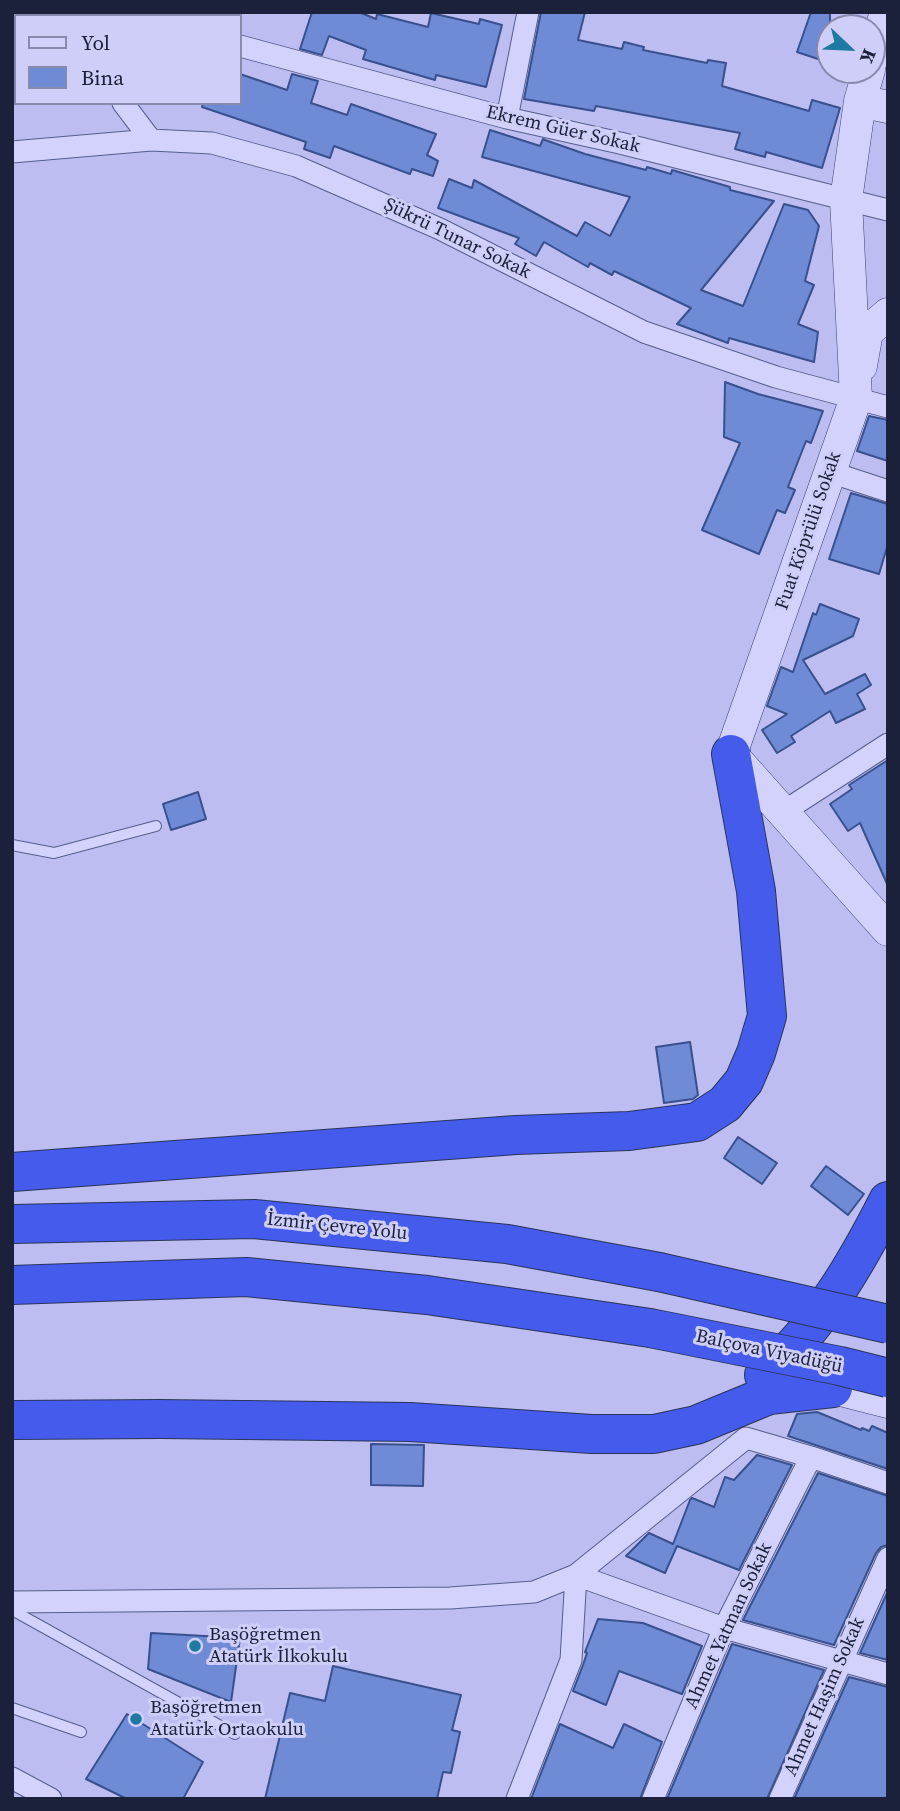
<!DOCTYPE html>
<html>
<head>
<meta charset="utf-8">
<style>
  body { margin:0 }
  #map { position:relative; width:900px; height:1811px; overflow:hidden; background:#bebdf2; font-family:"Source Serif 4",serif }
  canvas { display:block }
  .frame { position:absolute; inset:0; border:14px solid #1b213a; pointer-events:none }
  .legend { position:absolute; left:14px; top:14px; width:228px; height:91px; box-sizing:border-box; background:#cfcef9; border:2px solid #8789ad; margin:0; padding:9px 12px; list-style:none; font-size:21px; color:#1b213a }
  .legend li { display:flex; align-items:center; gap:14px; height:35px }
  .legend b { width:35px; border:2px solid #8789ad }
  .north { position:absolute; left:816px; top:14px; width:70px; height:70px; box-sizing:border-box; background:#cfcef9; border:2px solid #8789ad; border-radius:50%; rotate:113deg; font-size:19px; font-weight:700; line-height:28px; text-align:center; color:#1b213a }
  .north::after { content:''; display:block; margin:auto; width:24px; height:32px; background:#1e7aa2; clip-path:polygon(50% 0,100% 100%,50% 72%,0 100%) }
</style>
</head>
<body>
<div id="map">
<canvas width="900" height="1811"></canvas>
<div class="frame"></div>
<ul class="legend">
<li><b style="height:9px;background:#d2d2fc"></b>Yol</li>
<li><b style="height:19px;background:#6f8bd5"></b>Bina</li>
</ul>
<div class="north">K</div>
</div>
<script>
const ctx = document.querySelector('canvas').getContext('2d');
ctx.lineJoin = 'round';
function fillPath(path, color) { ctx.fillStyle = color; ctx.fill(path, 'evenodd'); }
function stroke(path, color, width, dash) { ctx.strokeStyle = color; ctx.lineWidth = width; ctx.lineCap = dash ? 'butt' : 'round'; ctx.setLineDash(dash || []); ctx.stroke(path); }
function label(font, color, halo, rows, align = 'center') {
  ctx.font = font + ' "Source Serif 4",serif'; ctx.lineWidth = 6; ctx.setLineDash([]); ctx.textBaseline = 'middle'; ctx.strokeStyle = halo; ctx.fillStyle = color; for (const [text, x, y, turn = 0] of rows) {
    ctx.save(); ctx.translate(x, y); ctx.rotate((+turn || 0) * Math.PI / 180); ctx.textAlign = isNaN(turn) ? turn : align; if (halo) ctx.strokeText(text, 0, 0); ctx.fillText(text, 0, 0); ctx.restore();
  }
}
const building = new Path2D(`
  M312 12H359L376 19 377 14 428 27 431 13 479 24 480 19 502 25 486 87 436 75 435 80 363 59 366 50 329 36 322 55 300 49Z
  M541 12H585L578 40 622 49 624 42 644 47 643 50 707 63 708 60 726 63 722 86 809 111 812 100 840 108 822 168 766 152 765 157 735 149 740 133 596 106 594 111 524 99Z
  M811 12H830V63L797 52Z
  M240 74 287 90 292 74 318 81 311 103 347 115 351 104 436 134 427 155 438 161 433 176 412 169 410 174 334 146 330 158 304 149 306 142 202 107 203 103H240Z
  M490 130 540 146 543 139 545 140 585 154 646 170 647 167 671 174 672 170 730 187V190L774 201 701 290 743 306 784 204 808 210 819 226 805 281 814 285 798 324 818 332 814 362 729 338 728 343 677 324 691 308 614 271 612 275 590 263 588 267 544 242 536 256 515 244 519 238 438 208 449 179 472 188 474 180 577 236 585 222 610 236 630 197 482 157Z
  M725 382 758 394 823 411 811 443 806 441 788 487 795 490 785 513 777 510 759 554 702 530 740 443 724 437Z
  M869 416 888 420V461L857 451Z
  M851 493 888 504V544L879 574 829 559Z
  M820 604 859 619 853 636 803 660 825 694 865 674 871 685 857 694 865 709 836 723 830 711 791 736 795 742 777 753 762 730 787 714 767 706 781 667 793 672 813 613 816 615Z
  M888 760V886L860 823 848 831 830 804 852 789 849 785Z
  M198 792 206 819 171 830 163 804Z
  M690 1042 698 1095 693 1099 664 1103 656 1047Z
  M738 1137 777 1163 762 1184 724 1158Z
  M826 1166 864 1194 848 1215 811 1186Z
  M817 1412 861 1430 862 1428 869 1431 872 1426 888 1433V1469L788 1436 797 1414Z
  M371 1444 424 1445 423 1486 371 1485Z
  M757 1455 792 1465 739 1570 677 1546 665 1573 626 1556 649 1533 673 1544 690 1500 692 1498 714 1507 725 1477 734 1480Z
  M818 1473 888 1496V1545L881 1547 876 1553 834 1645 743 1620Z
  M888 1591V1660L860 1653Z
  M598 1619 643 1623 702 1646 682 1694 619 1671 606 1705 573 1691 583 1665 587 1653 585 1652Z
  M151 1633 240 1638 231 1702 148 1669Z
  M732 1644 824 1670 767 1799H667Z
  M333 1666 461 1695 452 1730 460 1732 451 1773 443 1772 437 1799H265L290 1693 325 1701Z
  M849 1677 888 1687V1799H794Z
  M127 1714 203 1762 183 1799H127L86 1779Z
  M560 1724 613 1748 624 1724 662 1742 640 1799H531Z`);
fillPath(building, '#6f8bd5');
stroke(building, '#38518e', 2);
const service = new Path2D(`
  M12 845 54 853 156 826
  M12 1610 235 1734
  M12 1708 81 1732`);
const minor = new Path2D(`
  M57 12 80 16
  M12 16 47 12
  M240 46 507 118 620 143 888 210
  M123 103 151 140
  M507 118 528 12
  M12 152 151 140 212 143 296 166 440 229 644 332 776 377 888 407
  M830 472 888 491
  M783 812 888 744
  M576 1575 724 1628 888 1674
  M12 1602 450 1598 534 1592 576 1575 746 1438 811 1457 888 1483
  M12 1778 51 1799
  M517 1799 571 1660 576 1575
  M653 1799 724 1628 811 1457
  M780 1799 888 1558`);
const secondary = new Path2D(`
  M872 59 886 12
  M869 70 860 101 846 200 856 398 731 754 888 930
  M860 101 888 107
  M861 366 867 332 888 314
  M833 1388 888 1402`);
const motorway = new Path2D(`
  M12 1172 516 1135 629 1131 697 1122 725 1104 744 1081 756 1053 767 1016 756 891 731 754
  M12 1224 254 1219 507 1244 659 1272
  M12 1285 246 1277 427 1295 650 1328
  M764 1375C819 1328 856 1264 888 1201
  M12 1420 160 1419 410 1422 592 1434H654L696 1425 769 1395 833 1388`);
stroke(service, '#545e8c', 12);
stroke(minor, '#545e8c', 23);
stroke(secondary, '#38426e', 33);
stroke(motorway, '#293459', 40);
stroke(service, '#d2d2fc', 10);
stroke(minor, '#d2d2fc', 21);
stroke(secondary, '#d2d2fc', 32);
stroke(motorway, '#445bec', 38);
const motorwayBridge = new Path2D(`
  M659 1272 888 1324
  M650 1328 840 1366 888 1378`);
stroke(motorwayBridge, '#293459', 40, []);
stroke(motorwayBridge, '#445bec', 38);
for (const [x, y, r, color] of [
  [195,1646,7,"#1e7aa2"],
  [136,1719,7,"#1e7aa2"]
]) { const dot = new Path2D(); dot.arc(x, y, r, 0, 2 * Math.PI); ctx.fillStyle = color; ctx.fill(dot); stroke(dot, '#cfcef9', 2.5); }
label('19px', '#1b213a', '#cfcef9', [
  ["Ekrem Güer Sokak",563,130,13],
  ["Şükrü Tunar Sokak",457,239,26],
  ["Fuat Köprülü Sokak",809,531,-71],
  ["İzmir Çevre Yolu",337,1227,6],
  ["Balçova Viyadüğü",769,1352,12],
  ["Ahmet Yatman Sokak",729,1626,-65],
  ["Ahmet Haşim Sokak",825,1697,-66]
]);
label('19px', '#1b213a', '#cfcef9', [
  ["Başöğretmen",209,1635],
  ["Atatürk İlkokulu",209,1657],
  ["Başöğretmen",150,1708],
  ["Atatürk Ortaokulu",150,1730]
], 'left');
</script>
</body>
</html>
